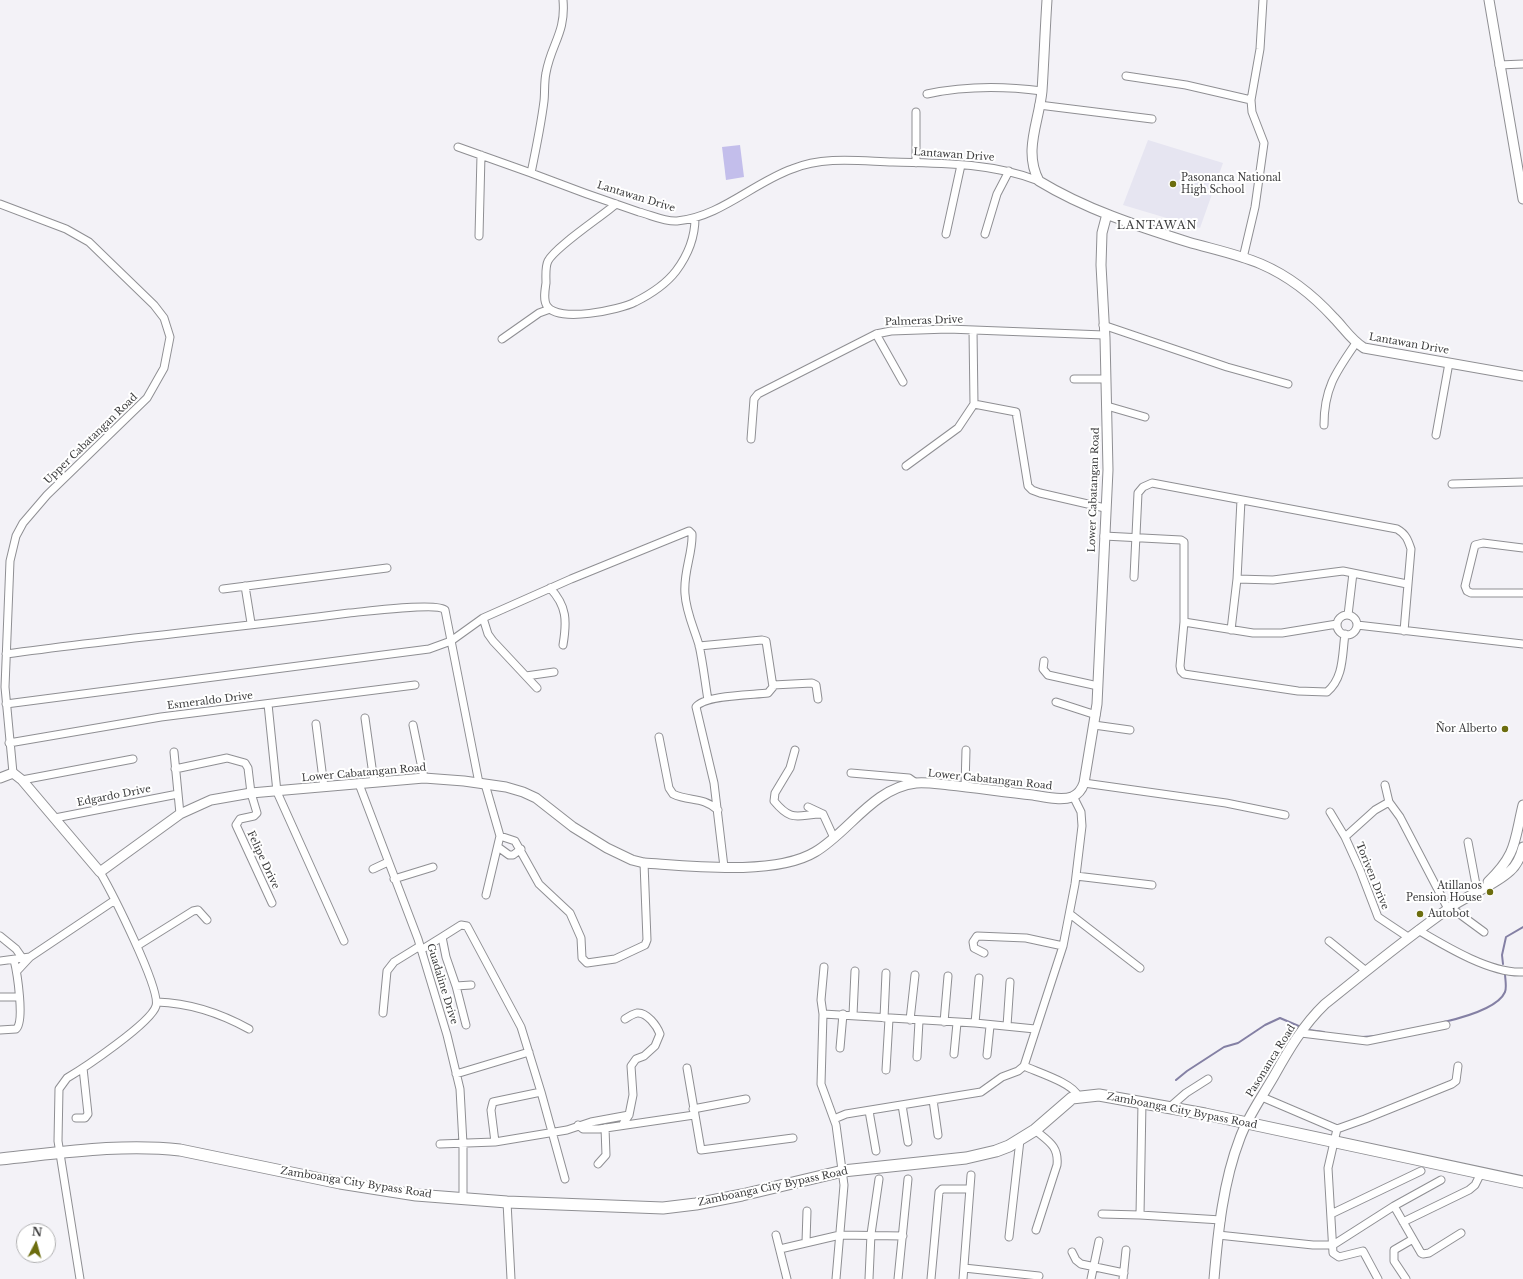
<!DOCTYPE html>
<html>
<head>
<meta charset="utf-8">
<style>
  body { margin:0 }
  #map { position:relative; width:1523px; height:1279px; overflow:hidden; background:#f3f2f7; font-family:"Libre Baskerville",serif }
  canvas { display:block }
  .north { position:absolute; left:16px; top:1223px; width:40px; height:40px; box-sizing:border-box; background:#fff; border:1px solid #b1b1b2; border-radius:50%; rotate:6deg; font-size:11px; font-weight:700; line-height:16px; text-align:center; color:#3d3d3e }
  .north::after { content:''; display:block; margin:auto; width:14px; height:18px; background:#6c6d0e; clip-path:polygon(50% 0,100% 100%,50% 72%,0 100%) }
</style>
</head>
<body>
<div id="map">
<canvas width="1523" height="1279"></canvas>
<div class="north">N</div>
</div>
<script>
const ctx = document.querySelector('canvas').getContext('2d');
ctx.lineJoin = 'round';
function fillPath(path, color) { ctx.fillStyle = color; ctx.fill(path, 'evenodd'); }
function stroke(path, color, width, dash) { ctx.strokeStyle = color; ctx.lineWidth = width; ctx.lineCap = dash ? 'butt' : 'round'; ctx.setLineDash(dash || []); ctx.stroke(path); }
function label(font, color, halo, rows, align = 'center') {
  ctx.font = font + ' "Libre Baskerville",serif'; ctx.lineWidth = 4; ctx.setLineDash([]); ctx.textBaseline = 'middle'; ctx.strokeStyle = halo; ctx.fillStyle = color; for (const [text, x, y, turn = 0] of rows) {
    ctx.save(); ctx.translate(x, y); ctx.rotate((+turn || 0) * Math.PI / 180); ctx.textAlign = isNaN(turn) ? turn : align; if (halo) ctx.strokeText(text, 0, 0); ctx.fillText(text, 0, 0); ctx.restore();
  }
}
fillPath(new Path2D(`
  M1148 140 1223 163 1200 228 1123 205Z`), '#e6e5f1');
fillPath(new Path2D(`
  M740 145 744 177 726 180 722 147Z`), '#c3beeb');
stroke(new Path2D(`
  M1503 964 1502 955 1506 937 1523 927
  M1444 1022C1461 1018 1498 1008 1505 992 1507 987 1505 979 1505 973
  M1309 1030 1324 1032
  M1362 1037 1377 1036
  M1176 1080 1187 1071 1224 1047 1238 1043 1265 1025 1280 1018 1301 1027`), '#8480a4', 2);
const minor = new Path2D(`
  M563 0C566 33 551 44 546 73 544 82 545 92 544 101 541 125 536 149 531 173 567 187 603 200 639 212 651 215 665 222 677 221 720 217 753 183 792 169 824 156 859 161 893 162 942 163 993 163 1039 181
  M1499 65 1523 64
  M1126 76 1186 85 1251 100
  M927 94C964 86 1004 86 1042 91
  M1039 105 1152 119
  M916 112V163
  M458 147 531 173
  M0 204 66 229 89 242 154 305 164 318 170 337 164 368 147 398 47 495 23 523 16 536 10 561 5 687 13 773
  M616 204C601 217 555 247 548 261 545 267 546 276 546 283 545 290 543 300 547 306 558 323 620 310 635 302 649 295 666 284 676 271 688 255 695 237 695 218
  M946 234 961 165
  M985 234 997 194 1009 171
  M479 236 481 155
  M1243 258 1255 207 1264 143 1252 112 1251 100 1260 49 1263 0
  M1103 325 1227 367 1288 384
  M973 330 974 404 1016 412 1028 486 1032 490 1040 493 1105 508
  M876 334 903 382
  M502 339 539 313 550 309
  M1074 379H1106
  M1107 406 1145 417
  M1324 425C1324 388 1336 372 1356 343
  M1436 435 1449 363
  M751 439 754 399 758 394 876 334 891 331 948 329 1104 335
  M906 466 958 428 974 404
  M1452 484 1523 482
  M1104 536 1181 540 1184 542V622L1180 666 1181 671 1184 674 1298 691 1327 692C1344 678 1342 655 1345 634
  M1523 548 1483 543 1475 545 1465 586 1467 591 1471 593H1523
  M1134 577 1138 493 1143 487 1152 483 1397 529C1406 534 1408 540 1411 549L1404 631
  M1237 579 1273 580 1343 571 1407 584
  M245 586 251 623
  M550 588C567 606 567 621 563 645
  M223 589 387 568
  M1337 625a10 10 0 1 1 20 0a10 10 0 1 1-20 0Z
  M1348 615 1353 573
  M483 618 488 634 493 641 537 688
  M1184 622 1253 633H1282L1337 624
  M1357 625 1523 644
  M1231 630 1237 579 1241 500
  M699 646 762 640 766 641 773 687 768 693C753 695 704 695 696 707L714 783 724 867
  M6 654C120 638 235 628 349 613 363 612 438 602 445 610L479 783
  M1044 661 1043 669 1048 675 1098 686
  M526 676 554 672
  M773 685 812 683 816 685 818 699
  M1056 702 1096 715
  M6 704 429 649 451 641 483 618 571 579 689 531 692 534C693 553 683 572 685 594 686 612 694 628 699 645 703 663 705 682 708 700
  M268 704 277 792 344 941
  M365 718 374 782
  M316 724 324 787
  M413 725 424 778
  M1094 725 1130 730
  M659 737 669 788 673 794C690 802 702 796 718 810
  M9 743 161 717 415 685
  M795 750 790 768 775 793 774 801C793 824 798 814 823 814
  M174 752 180 814
  M175 769 227 758 245 763 248 768 251 793 257 813 254 816 240 819 236 825 272 903
  M851 773 909 778 916 783
  M22 780 133 759
  M1084 783 1226 803 1285 815
  M359 784 418 939 447 1035 460 1089 463 1144V1199
  M485 784 500 836 486 895
  M1385 785 1389 802 1400 817 1448 909
  M965 787 966 750
  M808 807 823 814 834 838
  M1330 812 1345 837 1360 870 1378 917 1408 937
  M55 818 178 794
  M500 836 515 841 539 884 570 913 581 938 582 958 587 963 615 959 645 945 647 940 644 863
  M1345 837 1375 810 1389 802
  M1468 842 1477 890
  M498 847 509 855H513L521 849
  M373 869 388 862
  M1076 876 1152 885
  M394 879 433 867
  M1450 907 1484 932
  M1070 914 1140 968
  M1418 930C1445 946 1491 974 1523 972
  M0 936 16 949 23 959
  M442 937 461 925 467 926 521 1027 541 1092 565 1179
  M1329 941 1366 971
  M137 946 193 911 198 910 207 920
  M421 950 442 937 446 957 456 986 471 985
  M984 953 974 948 973 942 977 936 1026 938 1063 946
  M0 961 30 957 115 900
  M824 967 821 1000 823 1014 975 1023 1035 1029
  M17 971 30 957
  M456 986 466 1025
  M0 997H19
  M157 1002C190 1003 220 1013 249 1029
  M383 1013 387 971 394 962 420 946
  M823 1014 821 1084 836 1125 844 1185 836 1279
  M853 1015 855 971
  M884 1018 886 973
  M910 1020 915 975
  M944 1022 948 976
  M975 1023 979 978
  M1007 1026 1010 982
  M0 1030 16 1029C25 1022 17 972 14 960
  M1301 1033 1367 1041 1446 1025
  M840 1048 843 1014
  M954 1054 957 1023
  M987 1055 990 1026
  M917 1057 919 1021
  M1024 1066C1037 1072 1073 1083 1078 1096
  M687 1068 701 1150 793 1138
  M886 1070 889 1019
  M456 1074 529 1052
  M1262 1097 1337 1129 1365 1119 1452 1084 1456 1081 1458 1066
  M933 1100 938 1135
  M902 1105 908 1142
  M1170 1107 1186 1093 1208 1079
  M693 1109 746 1099
  M869 1111 876 1151
  M76 1118H85L88 1114 83 1068
  M834 1119 846 1114 981 1092 1002 1077 1018 1071 1024 1066 1063 946 1075 884 1082 826 1081 812 1073 796
  M623 1124 629 1115 633 1095 631 1066 636 1059 644 1056 655 1046 660 1034C657 1026 647 1012 637 1013 633 1014 628 1017 625 1019
  M578 1125 583 1129H599L694 1115
  M1337 1129 1328 1168 1333 1253 1339 1257 1363 1251 1378 1279
  M1035 1130C1048 1141 1059 1146 1057 1165L1036 1230
  M495 1142 491 1110 493 1102 541 1092
  M440 1144 495 1142 567 1130 591 1122 629 1115
  M598 1164 606 1155 605 1128
  M507 1202 511 1279
  M1394 1206 1421 1253 1423 1254 1429 1253 1461 1233
  M1102 1214 1140 1215 1221 1220
  M1331 1214 1421 1171
  M1140 1215 1142 1102
  M1403 1222 1469 1190 1475 1185 1481 1173
  M776 1235 787 1279
  M1218 1235 1313 1245H1333L1394 1206 1441 1180
  M1009 1237 1020 1140
  M806 1242 807 1211
  M780 1249 840 1235 903 1236
  M1072 1252 1076 1260 1081 1264 1124 1273
  M964 1268 1039 1276
  M80 1279 58 1141 59 1089 67 1078C84 1068 151 1023 156 1006 161 989 111 891 100 872
  M869 1279 871 1234 879 1179
  M898 1279 908 1179
  M931 1279 939 1192 942 1189H970
  M963 1279 971 1175
  M1091 1279 1099 1241
  M1123 1279 1126 1250
  M1406 1279 1394 1261V1250L1413 1239`);
const tertiary = new Path2D(`
  M1047 0C1045 30 1044 61 1042 91 1039 122 1023 151 1039 181 1085 209 1137 226 1188 242 1212 249 1237 254 1261 264 1289 276 1313 295 1334 318 1344 328 1351 340 1364 348L1523 376
  M1489 0 1523 199
  M0 778 13 773 22 780 100 872 180 814 211 800 251 793 424 778 464 781 506 787 523 792 536 798 573 827 607 848 632 860 644 863C690 866 775 876 815 852 849 832 873 788 916 783 927 782 938 784 949 785 977 788 1005 792 1033 795 1045 797 1061 801 1072 797 1079 794 1082 789 1084 783L1097 704 1108 470 1105 338 1101 265 1102 233 1107 214
  M1488 882C1517 854 1514 842 1523 805
  M1214 1279C1218 1232 1223 1182 1240 1138 1248 1116 1262 1097 1274 1076 1288 1051 1303 1025 1325 1004 1365 972 1405 939 1448 909 1467 895 1494 886 1510 871 1517 865 1521 855 1523 847`);
const secondary = new Path2D(`
  M0 1159C59 1153 121 1143 180 1150L340 1183 416 1195 507 1202 663 1208 696 1204 742 1195 843 1171 966 1158 996 1151 1009 1146 1035 1130 1072 1098 1099 1095 1205 1114 1523 1182`);
stroke(minor, '#8f8f93', 9);
stroke(tertiary, '#8f8f93', 11);
stroke(secondary, '#8f8f93', 13);
stroke(minor, '#fff', 7);
stroke(tertiary, '#fff', 9);
stroke(secondary, '#fff', 11);
for (const [x, y, r, color] of [
  [1173,184,4,"#6c6d0e"],
  [1505,729,4,"#6c6d0e"],
  [1490,892,4,"#6c6d0e"],
  [1420,914,4,"#6c6d0e"]
]) { const dot = new Path2D(); dot.arc(x, y, r, 0, 2 * Math.PI); ctx.fillStyle = color; ctx.fill(dot); stroke(dot, '#fff', 1.5); }
label('10px', '#3d3d3e', '#fff', [
  ["Lantawan Drive",954,155,4],
  ["Lantawan Drive",636,197,17],
  ["Palmeras Drive",924,321,-2],
  ["Lantawan Drive",1409,344,10],
  ["Upper Cabatangan Road",91,439,-44],
  ["Lower Cabatangan Road",1094,490,-88],
  ["Esmeraldo Drive",210,701,-7],
  ["Lower Cabatangan Road",364,773,-5],
  ["Lower Cabatangan Road",990,780,6],
  ["Edgardo Drive",114,796,-11],
  ["Felipe Drive",263,860,65],
  ["Toriven Drive",1372,876,68],
  ["Guadaline Drive",442,984,73],
  ["Pasonanca Road",1271,1061,-58],
  ["Zamboanga City Bypass Road",1182,1111,11],
  ["Zamboanga City Bypass Road",356,1183,9],
  ["Zamboanga City Bypass Road",773,1187,-12]
]);
label('10px', '#3d3d3e', '#fff', [
  ["Pasonanca National",1181,178],
  ["High School",1181,190],
  ["Ñor Alberto",1497,729,"right"],
  ["Atillanos",1482,886,"right"],
  ["Pension House",1482,898,"right"],
  ["Autobot",1428,914]
], 'left');
ctx.letterSpacing = '1px';
label('11px', '#3d3d3e', '#fff', [
  ["LANTAWAN",1157,226]
]);
ctx.letterSpacing = '0px';
</script>
</body>
</html>
